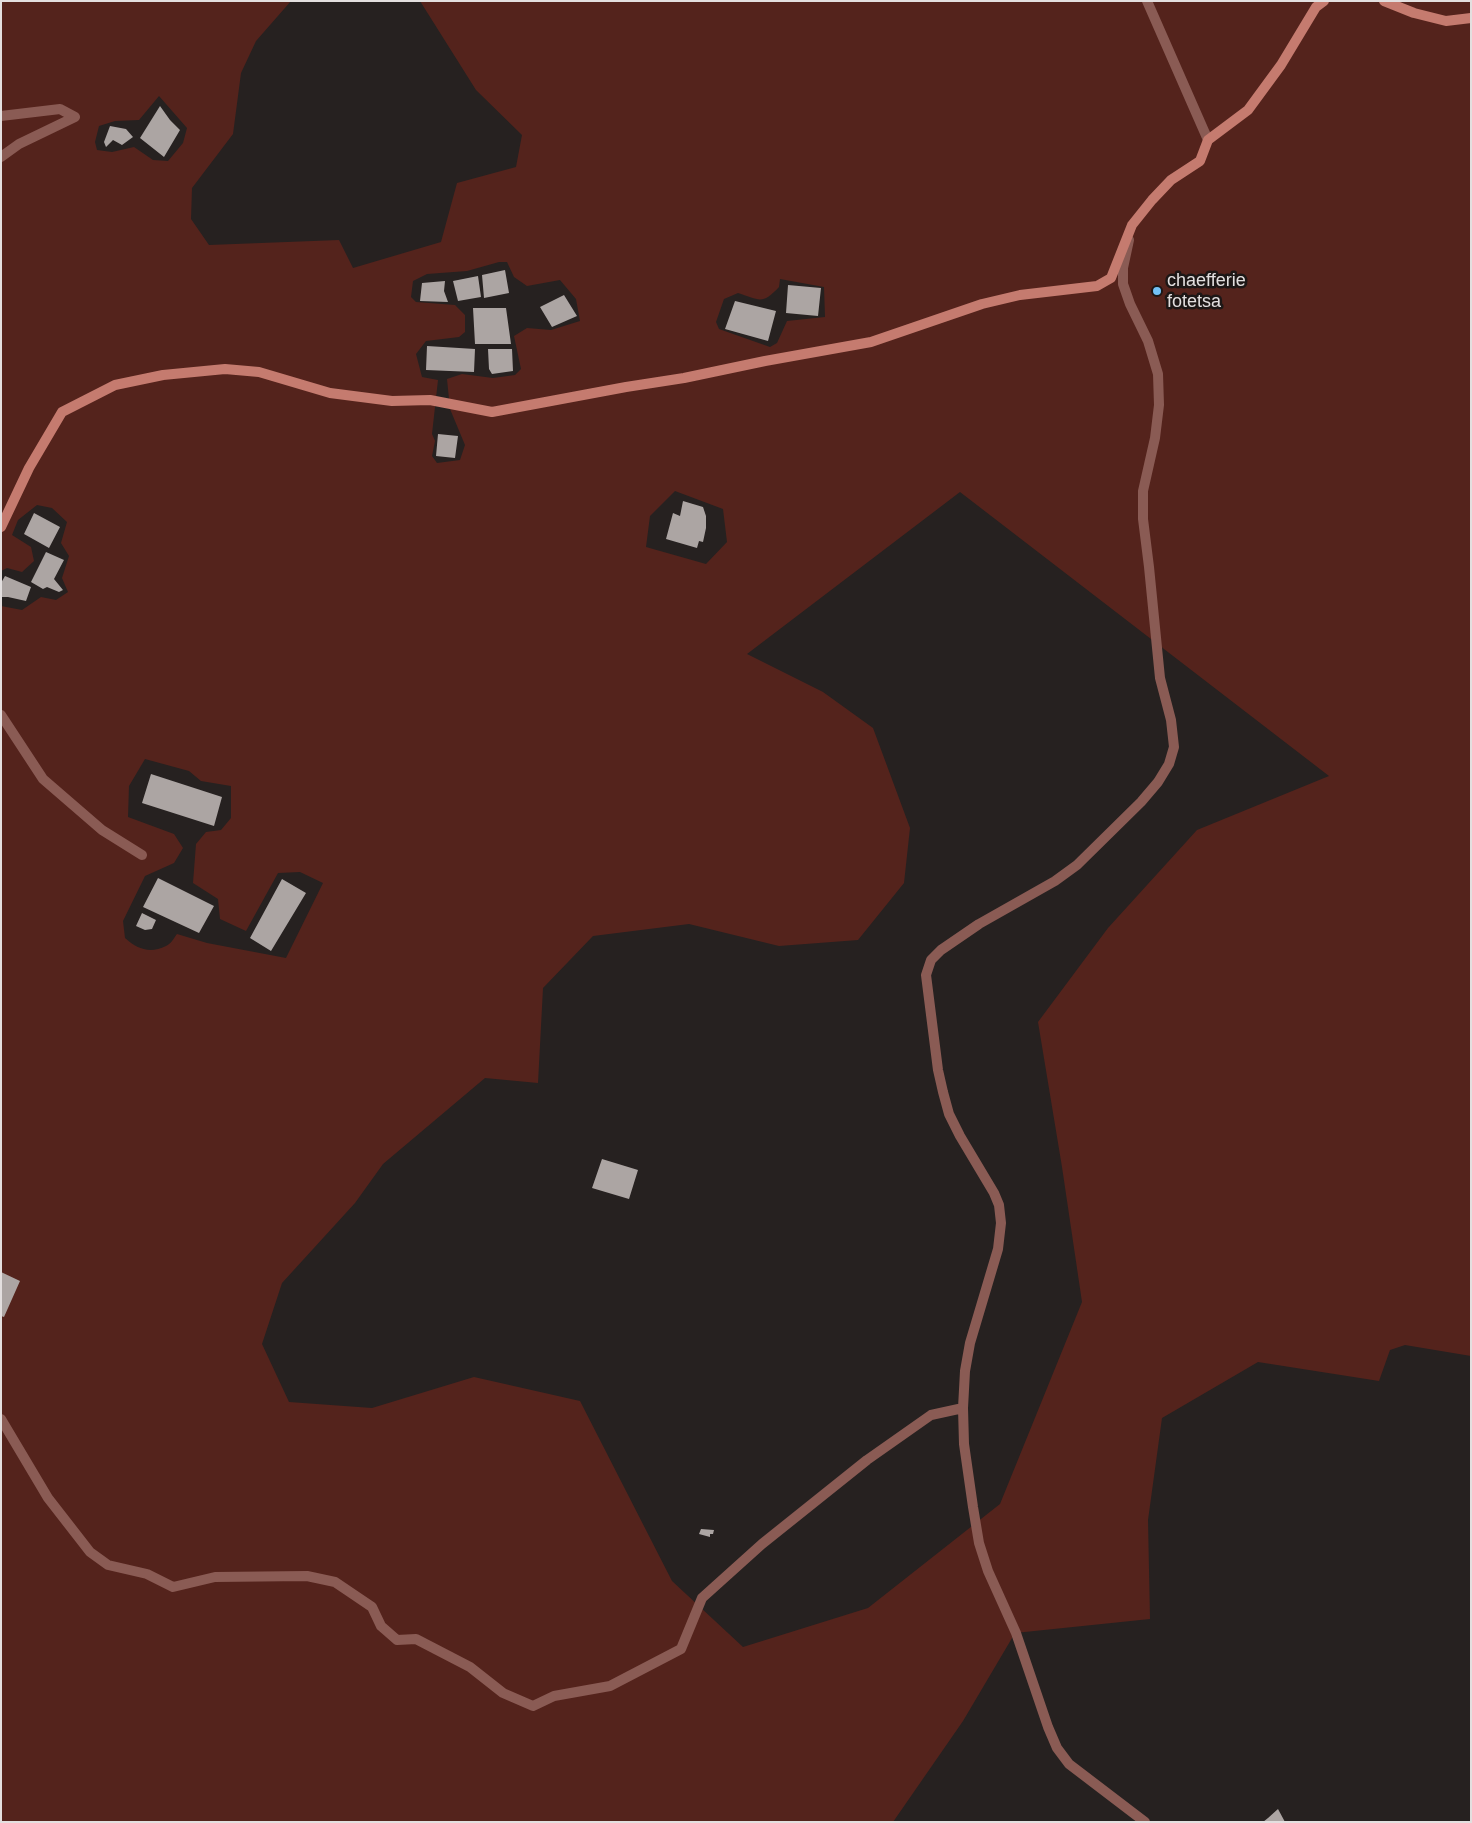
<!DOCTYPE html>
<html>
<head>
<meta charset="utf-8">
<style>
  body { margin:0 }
  #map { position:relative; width:1472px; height:1823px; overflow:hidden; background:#262120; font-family:Helvetica,sans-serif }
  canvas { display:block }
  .frame { position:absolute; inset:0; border:2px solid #e3dfdf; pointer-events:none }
</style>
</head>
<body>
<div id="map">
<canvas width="1472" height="1823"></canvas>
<div class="frame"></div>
</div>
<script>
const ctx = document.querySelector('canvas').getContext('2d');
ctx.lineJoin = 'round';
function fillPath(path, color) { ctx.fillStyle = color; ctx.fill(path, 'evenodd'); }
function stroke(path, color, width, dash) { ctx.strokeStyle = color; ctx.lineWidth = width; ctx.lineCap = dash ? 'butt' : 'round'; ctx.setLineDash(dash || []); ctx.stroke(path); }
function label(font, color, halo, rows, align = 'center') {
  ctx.font = font + ' Helvetica,sans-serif'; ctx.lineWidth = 5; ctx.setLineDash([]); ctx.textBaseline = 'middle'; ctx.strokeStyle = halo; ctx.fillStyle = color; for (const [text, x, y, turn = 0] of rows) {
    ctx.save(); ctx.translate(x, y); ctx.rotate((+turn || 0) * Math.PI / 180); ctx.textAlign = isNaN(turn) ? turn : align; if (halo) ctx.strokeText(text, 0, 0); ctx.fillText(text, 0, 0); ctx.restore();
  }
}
fillPath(new Path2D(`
  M1 1H291L256 41 241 73 233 134 192 188 191 219 209 245 339 240 353 268 441 242 457 183 516 167 522 135 476 90 420 1H1471V1356L1405 1345 1390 1350 1379 1381 1258 1362 1162 1418 1148 1520 1150 1619 1015 1633 963 1721 893 1822H1V606L22 610 41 597 56 600 68 592 62 578 69 556 61 543 67 522 52 508 37 505 18 520 12 535 31 547 34 561 22 572 7 568 1 571ZM159 96 187 128 183 143 168 161 153 160 134 147 112 152 97 150 95 142 99 126 115 121 139 120ZM499 262H507L514 277 527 286 560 280 576 299 580 321 551 330 527 328 514 336 521 369 515 375 493 378 462 374 447 379 450 409 465 445 460 460 437 463 432 456 435 441 432 434 438 380 422 377 416 354 426 341 459 337 465 332V315L455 305 416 302 411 297 413 281 427 274 467 271ZM780 279 824 287 825 317 787 321 777 343 770 347 719 329 716 322 724 299 738 293C760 300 762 305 779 287ZM675 491 723 509 727 542 706 564 646 547 650 516ZM960 492 1329 776 1197 830 1108 928 1038 1022 1062 1167 1082 1302 1000 1504 868 1608 743 1647 672 1581 580 1401 474 1377 372 1408 289 1402 262 1344 282 1283 355 1203 383 1164 485 1078 538 1083 543 988 593 936 689 924 779 946 858 940 904 883 910 828 873 728 823 692 747 654ZM145 759 189 771 201 781 231 786V818L221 830 206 832 196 844 193 883 218 899 220 919 246 931 278 873 300 872 323 883 286 958 207 943 177 934C174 938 171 944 166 946 150 954 137 949 125 938L123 921 145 876 174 863 183 848 174 834 128 817 129 786Z`), '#54231c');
fillPath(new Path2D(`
  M160 106 170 120 180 130 164 157 140 138Z
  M110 126 126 129 133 137 122 145 113 140 106 147 104 142Z
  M505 270 509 293 484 298 482 275Z
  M478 276 481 297 458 301 453 281Z
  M445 281 444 291 448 302 420 301 422 283Z
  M788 285 821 288 818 316 786 313Z
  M564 295 577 316 552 327 540 307Z
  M735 301 776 311 768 341 725 329Z
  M473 308H506L511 344H475Z
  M427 346 475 349 474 372 426 370Z
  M488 349H512L513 371 492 374 489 369Z
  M438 434 458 436 455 458 436 456Z
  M683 501 703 507 706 516V528L703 542 699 541 697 548 666 539 673 513 680 516Z
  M34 513 60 527 49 548 24 534Z
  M46 552 64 560 54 579 63 590 59 592 47 587 43 589 31 582Z
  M5 576 31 587 26 601 8 597H1V583Z
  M151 774 222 797 214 826 142 803Z
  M158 878 214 906 199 933 143 907Z
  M282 879 306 893 271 951 250 938Z
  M142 913 156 920 152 929 145 930 136 926Z
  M602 1159 638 1170 629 1199 592 1188Z
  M1 1272 20 1281 4 1317 1 1316Z
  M701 1529 714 1530 713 1534H710V1537L699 1534Z
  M1278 1809 1285 1822H1263L1268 1818Z`), '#aca5a3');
stroke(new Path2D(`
  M1147 1 1208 140
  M1 116 60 109 75 117 19 144 1 157
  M1129 240 1123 268V284L1130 304 1148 341 1158 374 1159 405 1155 438 1143 491V519L1149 567 1160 678 1171 720 1174 747 1169 764 1158 782 1141 802 1077 865 1055 881 979 924 941 950 931 960 926 975 938 1070 943 1092 949 1114 960 1136 994 1193 999 1205 1001 1223 998 1249 970 1343 965 1371 963 1408 964 1444 973 1507 979 1543 988 1571 1016 1633 1048 1727 1057 1748 1069 1764 1145 1822
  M1 715 43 779 102 830 142 855
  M1 1419 48 1498 90 1552 108 1565 147 1574 173 1587 215 1577 307 1576 335 1582 372 1607 381 1626 397 1640 416 1639 470 1667 503 1693 533 1706 554 1696 610 1686 681 1649 702 1598 762 1544 867 1460 931 1415 963 1408`), '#8a5b54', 10);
stroke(new Path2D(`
  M1384 1 1414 13 1446 21 1471 18
  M1 527 29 468 62 412 115 385 163 375 225 369 259 372 330 393 392 401 430 400 492 412 626 387 684 378 765 361 871 342 982 304 1020 295 1097 286 1111 278 1132 225 1152 200 1171 180 1200 161 1208 140 1248 110 1281 65 1316 7 1324 1`), '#c57b6f', 10);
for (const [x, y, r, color] of [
  [1157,291,5,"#73c1f6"]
]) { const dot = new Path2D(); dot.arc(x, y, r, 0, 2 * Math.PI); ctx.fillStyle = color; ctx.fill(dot); stroke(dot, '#1d1716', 2); }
label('18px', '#e3dfdf', '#1d1716', [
  ["chaefferie",1167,281],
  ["fotetsa",1167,302]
], 'left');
</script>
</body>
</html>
